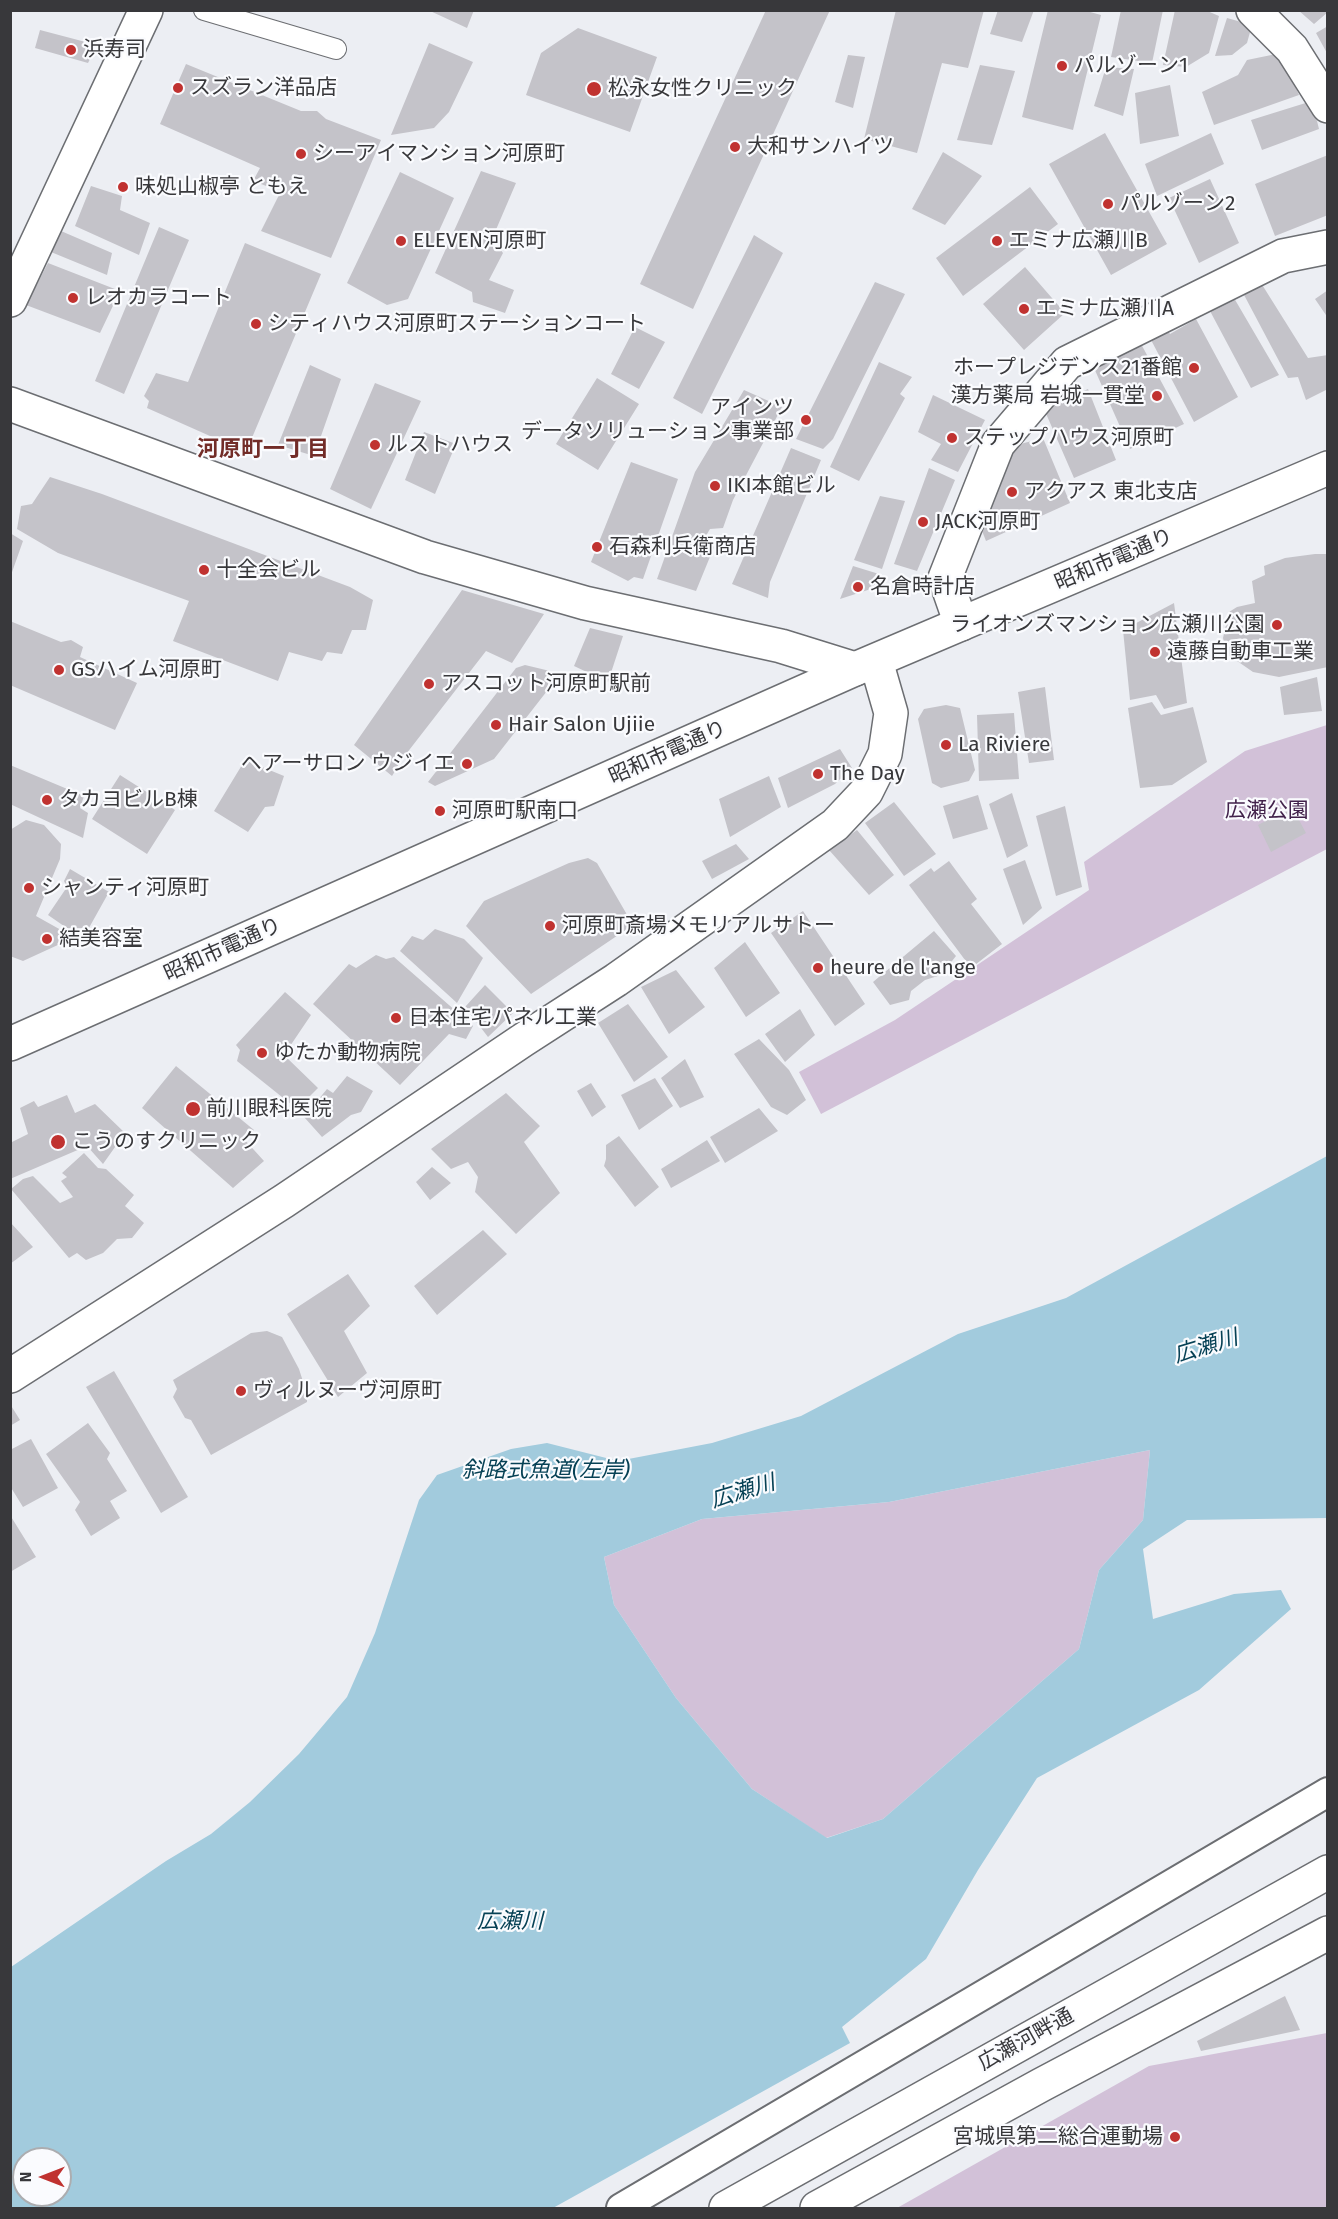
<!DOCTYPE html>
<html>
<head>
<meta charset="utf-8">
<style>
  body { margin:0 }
  #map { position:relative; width:1338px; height:2219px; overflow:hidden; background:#eceef3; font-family:"Fira Sans",sans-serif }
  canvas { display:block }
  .frame { position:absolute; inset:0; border:12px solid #38383b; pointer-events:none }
  .north { position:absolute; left:12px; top:2147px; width:60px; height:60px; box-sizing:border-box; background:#fafbfe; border:2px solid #acadb0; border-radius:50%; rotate:270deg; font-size:16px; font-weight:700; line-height:24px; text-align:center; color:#38383b }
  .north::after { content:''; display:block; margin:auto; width:21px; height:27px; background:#c03230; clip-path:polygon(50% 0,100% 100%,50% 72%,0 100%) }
</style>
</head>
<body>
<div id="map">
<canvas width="1338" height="2219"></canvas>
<div class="frame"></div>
<div class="north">N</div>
</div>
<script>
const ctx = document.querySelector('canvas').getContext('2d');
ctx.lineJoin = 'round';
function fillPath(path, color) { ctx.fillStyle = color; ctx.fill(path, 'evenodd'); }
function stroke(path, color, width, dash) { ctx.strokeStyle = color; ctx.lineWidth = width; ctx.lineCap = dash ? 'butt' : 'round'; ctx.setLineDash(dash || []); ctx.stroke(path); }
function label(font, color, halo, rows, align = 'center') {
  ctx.font = font + ' "Fira Sans","Noto Sans JP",sans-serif'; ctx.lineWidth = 4.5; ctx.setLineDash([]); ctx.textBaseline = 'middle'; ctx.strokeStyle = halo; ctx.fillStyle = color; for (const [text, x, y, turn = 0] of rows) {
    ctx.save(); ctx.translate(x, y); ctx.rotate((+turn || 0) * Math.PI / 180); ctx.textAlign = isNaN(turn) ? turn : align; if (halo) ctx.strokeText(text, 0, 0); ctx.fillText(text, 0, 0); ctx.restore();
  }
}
fillPath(new Path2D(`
  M1327 725V849L821 1114 799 1072 895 1020 1089 890 1084 862 1245 751Z
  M1150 1450 1143 1520 1099 1570 1079 1649 883 1819 826 1838 752 1789 676 1698 614 1605 604 1557 702 1519 889 1502Z
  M1327 2033V2208H897L1149 2066Z`), '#d2c1d8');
fillPath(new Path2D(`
  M1327 1156V1518L1187 1520 1143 1549 1153 1619 1234 1594 1281 1590 1291 1609 1199 1690 1037 1778 978 1870 926 1959 842 2027 850 2043 553 2208H11V1967L166 1861 211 1834 250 1802 299 1754 347 1697 375 1633 419 1500 437 1475 511 1449 547 1443 618 1461 712 1443 801 1416 958 1334 1066 1298ZM1150 1450 1143 1520 1099 1570 1079 1649 883 1819 827 1838 752 1789 676 1698 614 1605 604 1557 702 1519 889 1502ZM24 2159H60V2195H24Z`), '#a2cbdd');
fillPath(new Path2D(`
  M428 10H474L467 28Z
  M766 10H830L693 309 640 284Z
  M896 10H984L968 68 942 63 917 153 864 139Z
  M998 10H1034L1022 42 990 34Z
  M1048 10H1083L1101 15 1073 130 1022 117Z
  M1121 10H1163L1152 63 1111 57Z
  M1175 10H1205L1219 16 1209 53 1186 67 1163 65Z
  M1298 10H1328V12L1314 24Z
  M1227 18 1252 25 1247 43 1232 55 1215 56Z
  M1328 26V55L1316 33Z
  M578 28 657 57 630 132 526 95 541 53Z
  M40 30 97 45 88 63 35 48Z
  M429 43 473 62 449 112 434 128 391 135Z
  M1281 53 1299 95 1214 125 1202 92 1238 75 1247 60Z
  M848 55 865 57 853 108 835 102Z
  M186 64 301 111H317L326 119 381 140 331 258 261 231 284 185 269 187 253 181 260 168 160 124Z
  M980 65 1015 71 992 145 957 140Z
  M1106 67 1134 69 1123 116 1094 106Z
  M1170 85 1179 136 1140 144 1135 93Z
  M1312 101 1319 129 1262 150 1251 120Z
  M1105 133 1167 244 1111 275 1049 164Z
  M1211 133 1224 164 1157 196 1145 164Z
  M943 152 982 176 945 225 912 209Z
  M1328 155V215L1275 236 1255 184Z
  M481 171 516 183 492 239 503 253 489 280 514 290 505 313 473 302 472 292 435 273Z
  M400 172 454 198 408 299 387 305 347 283Z
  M1210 179 1239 243 1199 263 1169 198Z
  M91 186 122 196 120 210 150 223 139 255 75 226Z
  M1030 187 1058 224 963 296 936 258Z
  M159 227 189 240 124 394 95 381Z
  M61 231 112 253 107 275 51 252Z
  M754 235 783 253 702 414 673 398Z
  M245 243 321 274 246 452 147 408 149 401 144 396 156 373 188 382Z
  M48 263 120 291 100 333 26 305Z
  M1025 267 1065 313 1024 350 983 304Z
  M875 282 905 294 833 439 823 449 796 439Z
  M1261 283 1308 358 1328 355V389L1306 400 1298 377 1288 378 1243 293Z
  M1328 290V318L1315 299Z
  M1234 298 1279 375 1251 388 1210 311Z
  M1196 319 1238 397 1194 422 1150 338 1166 328 1170 334Z
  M635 327 665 342 639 389 611 374Z
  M1140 342 1184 424 1130 449 1094 368Z
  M879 362 912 377 900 394 905 398 859 481 830 467Z
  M310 365 341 379 314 456 278 445Z
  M597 378 639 404 598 470 556 444Z
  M375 383 421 401 371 509 330 489Z
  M1088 389 1116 460 1074 478 1044 409Z
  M744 390 782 407 733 500 723 528 710 529 704 539 714 547 696 591 657 579 695 472Z
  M933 395 985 420 958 472 931 460 941 444 918 432Z
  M424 432 456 444 435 494 405 480Z
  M1043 438 1070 503 986 541 977 518 1013 446Z
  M791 448 821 460 770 582 768 598 732 584Z
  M631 462 678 479 643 579 634 577 628 581 591 562Z
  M929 468 955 480 917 571 894 564Z
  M50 477 102 494 350 587 373 600 366 630H352L342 654 327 652 322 661 289 652 278 681 173 641 189 601 58 553 17 529 21 506 32 504Z
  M880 496 905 501 882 569 854 560Z
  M10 533 23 541 11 575H10Z
  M1315 554H1328V667L1279 677 1253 672 1227 654 1223 638 1229 612 1237 607 1255 603 1252 581 1265 575 1264 566 1285 558Z
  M853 566 879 574 874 588 840 599Z
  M462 590 544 614 512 663 486 651 403 758 392 776 354 745Z
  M1174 603 1187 703 1164 709 1156 695 1130 700 1123 630Z
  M10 621 61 642 71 640 83 647 80 657 137 683 115 730 10 685Z
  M590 628 623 636 608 682 574 666Z
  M525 665 550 671 547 691 494 759 435 786 428 782 516 668Z
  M1317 677 1322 711 1284 715 1280 687Z
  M1045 687 1054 760 1029 763 1018 692Z
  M1152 702 1161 715 1193 707 1207 762 1172 785 1140 788 1128 708Z
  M946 705 960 708 975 770 969 781 941 788 932 783 918 719 924 709Z
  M1014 713 1019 779 979 781 977 715Z
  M840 749 852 768 835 784 788 808 778 778Z
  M245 760 284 776 274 806 265 807 248 832 214 811Z
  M10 765 84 796 80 808 88 813 83 838 10 804Z
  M120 775 175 810 147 854 92 819Z
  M769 776 781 807 730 837 719 799Z
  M1012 793 1028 846 1007 858 989 804Z
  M978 795 988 829 953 839 943 806Z
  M894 802 936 854 904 876 865 823Z
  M1065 806 1082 887 1056 896 1036 816Z
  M1292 807 1306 833 1271 852 1258 825Z
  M26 820 44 825 61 844 60 859 36 916 61 930 60 944 23 961 10 956V830Z
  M857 830 894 875 869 895 829 850Z
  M736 844 749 859 712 879 702 861Z
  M588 858 597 863 633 925 531 994 466 926 484 901 569 863Z
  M1025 860 1042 908 1023 925 1003 869Z
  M949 861 977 899 971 904 1002 944 971 968 909 885 931 868 934 872Z
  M70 869 109 892 85 935 74 933 48 915 67 887 64 881Z
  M803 911 865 1004 835 1026 771 933Z
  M435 929 464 939 483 958 457 1003 400 951 412 936 423 940Z
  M934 931 956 956 941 975 925 980 911 991 909 1000 890 1005 873 982Z
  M745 942 780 993 746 1017 714 968Z
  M376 955 386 959 394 957 473 1026 466 1039 449 1034 400 1085 313 1004 349 964 356 968Z
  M676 970 705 1007 669 1034 641 987Z
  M485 985 513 1013 488 1037 465 1007Z
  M285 992 311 1015 284 1055 318 1088 297 1109 237 1061 240 1050 236 1045Z
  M628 1004 668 1057 634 1082 598 1023Z
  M800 1009 815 1035 785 1062 765 1034Z
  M759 1039 789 1070 806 1100 787 1115 771 1107 734 1054Z
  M685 1059 704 1097 680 1108 661 1078Z
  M176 1066 254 1130 244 1139 264 1161 233 1188 142 1108Z
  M347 1076 373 1091 361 1112 351 1115 322 1137 304 1117 327 1089 333 1093Z
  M655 1078 673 1106 639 1130 621 1095Z
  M591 1083 606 1107 592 1117 577 1091Z
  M506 1093 540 1126 524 1142 560 1193 516 1234 475 1192 478 1177 468 1162 451 1169 431 1149Z
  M67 1095 75 1113 95 1104 125 1133 103 1164 87 1146 10 1179V1143L28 1134 20 1108 34 1101 38 1107Z
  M759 1108 778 1131 725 1163 710 1137Z
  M619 1136 659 1187 635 1207 604 1166 606 1159V1145Z
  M707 1140 720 1161 671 1188 661 1169Z
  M84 1153 98 1168 106 1169 134 1195 125 1206 144 1223 132 1238 117 1239 103 1253 86 1260 77 1253 69 1258 11 1189 23 1179 33 1176 60 1203 73 1197 61 1181 67 1177 62 1173Z
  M432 1167 451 1183 430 1200 416 1182Z
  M10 1222 33 1247 10 1264Z
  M483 1230 507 1254 437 1315 414 1286Z
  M348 1274 370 1306 344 1331 367 1373 338 1397 287 1314Z
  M267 1331 282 1337 299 1369 307 1394V1402L211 1455 191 1420 185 1418 173 1397 177 1389 173 1380 251 1333Z
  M114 1371 188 1497 161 1513 86 1387Z
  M10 1404 20 1420 10 1426Z
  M88 1423 110 1453 107 1459 127 1491 110 1501 120 1518 91 1536 75 1510 80 1502 46 1454Z
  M31 1439 58 1488 23 1507 10 1486V1450Z
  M10 1515 36 1557 10 1572Z
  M1285 1996 1300 2030 1201 2051 1197 2041Z`), '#c4c3c9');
const service = new Path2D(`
  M204 10 336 49`);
const pedestrian = new Path2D(`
  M621 2208 1328 1792`);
const minor = new Path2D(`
  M1253 10 1292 49 1328 106
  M10 300 146 10
  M10 404 425 557 585 603 781 646 855 669
  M961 624 945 578 998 444 1067 363 1283 256 1328 247
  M10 1376 284 1201 523 1040 616 980 835 825 866 792 885 754 891 713 876 661`);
const tertiary = new Path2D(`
  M10 1044 855 669 1328 468`);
const secondary = new Path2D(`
  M726 2208 1328 1872
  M817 2208 1041 2085 1328 1933`);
stroke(service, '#6c6e72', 22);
stroke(pedestrian, '#6c6e72', 32);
stroke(minor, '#6c6e72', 36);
stroke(tertiary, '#6c6e72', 36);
stroke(secondary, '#6c6e72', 36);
stroke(service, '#fff', 20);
stroke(pedestrian, '#fff', 28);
stroke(minor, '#fff', 33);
stroke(tertiary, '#fff', 33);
stroke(secondary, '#fff', 33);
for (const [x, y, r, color] of [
  [71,50,6,"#c03230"],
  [1062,66,6,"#c03230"],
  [178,88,6,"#c03230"],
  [594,89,8,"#c03230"],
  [735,147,6,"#c03230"],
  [301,154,6,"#c03230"],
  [123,187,6,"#c03230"],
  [1108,204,6,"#c03230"],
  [401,241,6,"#c03230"],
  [997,241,6,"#c03230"],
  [73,298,6,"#c03230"],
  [1024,309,6,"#c03230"],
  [256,324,6,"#c03230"],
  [1194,368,6,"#c03230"],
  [1157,396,6,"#c03230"],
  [806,420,6,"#c03230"],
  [952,438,6,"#c03230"],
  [375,445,6,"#c03230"],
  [715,486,6,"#c03230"],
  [1012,492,6,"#c03230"],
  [923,522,6,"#c03230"],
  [597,547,6,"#c03230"],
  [204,570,6,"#c03230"],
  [858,587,6,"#c03230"],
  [1277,625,6,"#c03230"],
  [1155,652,6,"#c03230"],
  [59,670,6,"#c03230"],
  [429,684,6,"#c03230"],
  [496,725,6,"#c03230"],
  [946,745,6,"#c03230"],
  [467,764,6,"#c03230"],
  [818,774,6,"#c03230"],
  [47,800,6,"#c03230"],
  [440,811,6,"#c03230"],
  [29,888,6,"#c03230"],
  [550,926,6,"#c03230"],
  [47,939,6,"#c03230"],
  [818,968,6,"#c03230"],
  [396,1018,6,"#c03230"],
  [262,1053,6,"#c03230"],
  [193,1109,8,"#c03230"],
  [58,1142,8,"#c03230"],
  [241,1391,6,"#c03230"],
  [1175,2137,6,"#c03230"]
]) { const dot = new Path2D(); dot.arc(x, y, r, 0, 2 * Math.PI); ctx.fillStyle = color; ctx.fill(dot); stroke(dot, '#fafbfe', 2); }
label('21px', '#38383b', '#fafbfe', [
  ["浜寿司",83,50],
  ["パルゾーン1",1074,66],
  ["スズラン洋品店",190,88],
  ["松永女性クリニック",608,89],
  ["大和サンハイツ",747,147],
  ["シーアイマンション河原町",313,154],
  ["味処山椒亭 ともえ",135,187],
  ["パルゾーン2",1120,204],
  ["ELEVEN河原町",413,241],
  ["エミナ広瀬川B",1009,241],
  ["レオカラコート",85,298],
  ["エミナ広瀬川A",1036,309],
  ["シティハウス河原町ステーションコート",268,324],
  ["ホープレジデンス21番館",1182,368,"right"],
  ["漢方薬局 岩城一貫堂",1145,396,"right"],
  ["アインツ",794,408,"right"],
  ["データソリューション事業部",794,432,"right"],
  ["ステップハウス河原町",964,438],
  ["ルストハウス",387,445],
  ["IKI本館ビル",727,486],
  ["アクアス 東北支店",1024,492],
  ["JACK河原町",935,522],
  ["石森利兵衛商店",609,547],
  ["十全会ビル",216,570],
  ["名倉時計店",870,587],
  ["ライオンズマンション広瀬川公園",1265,625,"right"],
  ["遠藤自動車工業",1167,652],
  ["GSハイム河原町",71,670],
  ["アスコット河原町駅前",441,684],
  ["Hair Salon Ujiie",508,725],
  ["La Riviere",958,745],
  ["ヘアーサロン ウジイエ",455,764,"right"],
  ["The Day",830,774],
  ["タカヨビルB棟",59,800],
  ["河原町駅南口",452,811],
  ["シャンティ河原町",41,888],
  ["河原町斎場メモリアルサトー",562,926],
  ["結美容室",59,939],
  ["heure de l'ange",830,968],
  ["日本住宅パネル工業",408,1018],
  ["ゆたか動物病院",274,1053],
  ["前川眼科医院",206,1109],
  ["こうのすクリニック",72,1142],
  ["ヴィルヌーヴ河原町",253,1391],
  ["宮城県第二総合運動場",1163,2137,"right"]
], 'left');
label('21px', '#38383b', '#fafbfe', [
  ["昭和市電通り",1114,560,-23],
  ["昭和市電通り",668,753,-24],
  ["昭和市電通り",223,950,-24],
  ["広瀬河畔通",1026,2040,-29]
]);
label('21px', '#42224b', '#fafbfe', [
  ["広瀬公園",1267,811]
]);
label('bold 22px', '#722c28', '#fafbfe', [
  ["河原町一丁目",263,450]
]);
label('italic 22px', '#064155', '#fafbfe', [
  ["広瀬川",1206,1347,-17],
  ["斜路式魚道(左岸)",546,1471],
  ["広瀬川",743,1492,-17],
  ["広瀬川",510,1922]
]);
</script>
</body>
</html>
